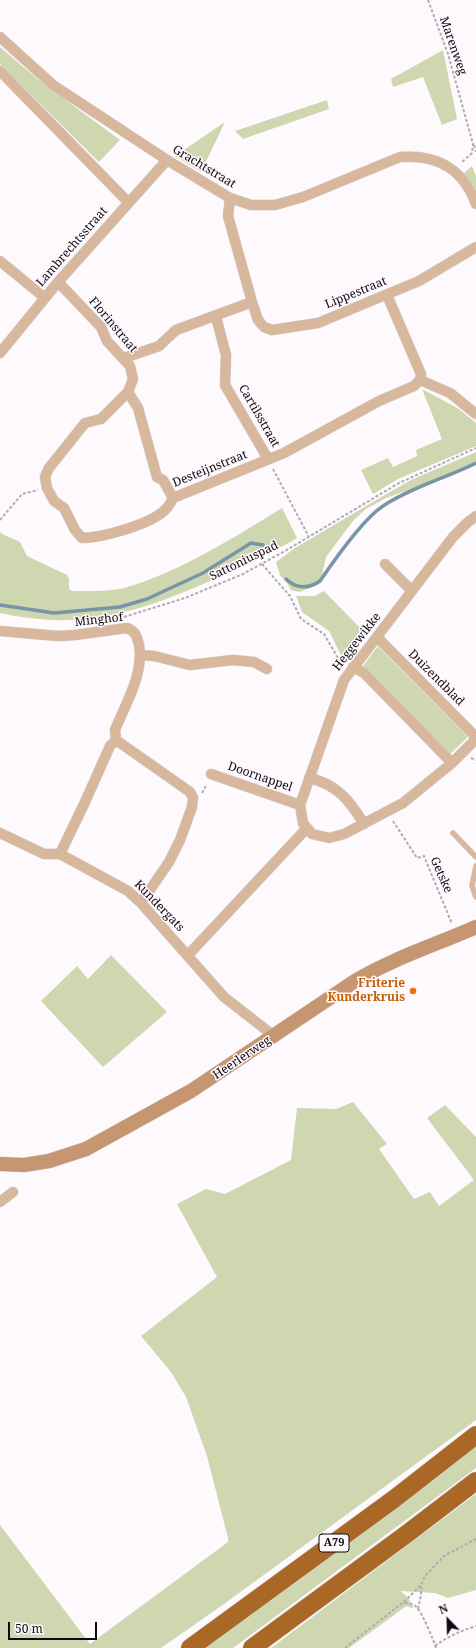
<!DOCTYPE html>
<html>
<head>
<meta charset="utf-8">
<style>
  body { margin:0 }
  #map { position:relative; width:476px; height:1648px; overflow:hidden; background:#fdf9fd; font-family:"Noto Serif",serif }
  canvas { display:block }
  .north { position:absolute; left:428px; top:1600px; width:40px; height:40px; -webkit-text-stroke:3px #fdf9fd; paint-order:stroke; rotate:337deg; font-size:11px; font-weight:700; line-height:16px; text-align:center; color:#100911 }
  .north::after { content:''; display:block; margin:auto; width:14px; height:18px; background:#100911; clip-path:polygon(50% 0,100% 100%,50% 72%,0 100%) }
  .scale { position:absolute; left:8px; top:1622px; width:89px; height:18px; box-sizing:border-box; border:2px solid #100911; border-top:0; padding-left:5px; font-size:12px; line-height:14px; white-space:nowrap; color:#100911; -webkit-text-stroke:3px #fdf9fd; paint-order:stroke }
</style>
</head>
<body>
<div id="map">
<canvas width="476" height="1648"></canvas>
<div class="north">N</div>
<div class="scale">50 m</div>
</div>
<script>
const ctx = document.querySelector('canvas').getContext('2d');
ctx.lineJoin = 'round';
function fillPath(path, color) { ctx.fillStyle = color; ctx.fill(path, 'evenodd'); }
function stroke(path, color, width, dash) { ctx.strokeStyle = color; ctx.lineWidth = width; ctx.lineCap = dash ? 'butt' : 'round'; ctx.setLineDash(dash || []); ctx.stroke(path); }
function label(font, color, halo, rows, align = 'center') {
  ctx.font = font + ' "Noto Serif",serif'; ctx.lineWidth = 3; ctx.setLineDash([]); ctx.textBaseline = 'middle'; ctx.strokeStyle = halo; ctx.fillStyle = color; for (const [text, x, y, turn = 0] of rows) {
    ctx.save(); ctx.translate(x, y); ctx.rotate((+turn || 0) * Math.PI / 180); ctx.textAlign = isNaN(turn) ? turn : align; if (halo) ctx.strokeText(text, 0, 0); ctx.fillText(text, 0, 0); ctx.restore();
  }
}
fillPath(new Path2D(`
  M0 47 40 81 120 140 99 162 0 64Z
  M443 50 457 119 442 125 423 77 393 87 391 79Z
  M327 100 329 109 243 139 235 131Z
  M225 122 201 172 175 156Z
  M472 166 476 176V191L464 173Z
  M422 389 459 409 476 423V446L398 479 373 494 361 470 388 458 393 467 417 456 416 450 442 439Z
  M476 452V461L456 473 386 498 366 509 353 521 326 557 321 580 315 586 299 592 291 590 287 583 280 575 276 562 295 548 383 496 411 480Z
  M282 508 297 538C272 553 247 564 221 576 177 596 133 614 85 619 56 622 28 619 0 613V532L4 535 20 542 27 556 67 575 69 579V589L72 591C88 591 107 592 124 588 178 573 235 537 282 508Z
  M324 591 366 634 346 660 341 655 329 631 302 612 296 596H315Z
  M378 646 468 737 450 754 363 666Z
  M111 955 167 1012 103 1067 41 1001 77 966 88 979Z
  M353 1102 387 1144 379 1149 414 1199 430 1192 439 1206 474 1180 427 1118 445 1105 476 1137V1420L224 1604 161 1648H0V1525L90 1644 228 1542V1538L207 1456 186 1397 171 1372 141 1336 217 1277 177 1204 206 1189 225 1194 291 1160 297 1108 336 1109Z
  M476 1445V1468L233 1648H204L317 1567Z
  M476 1494V1590L448 1598 435 1593 401 1591 408 1598 414 1609 407 1606 405 1607 349 1648H271Z`), '#cfd7b1');
stroke(new Path2D(`
  M286 579C296 589 309 589 320 581 335 559 362 520 383 506 412 487 446 478 476 463
  M0 605 54 613 120 607 147 599 203 573 251 543 263 545`), '#7895a6', 3.5);
const service = new Path2D(`
  M453 833 476 857
  M476 866 472 886 476 897`);
const minor = new Path2D(`
  M0 37 53 85 167 160 230 198 251 205H275L303 197 400 157C438 154 463 169 476 204
  M0 71 128 202
  M230 198 228 216 252 302 258 320 264 327 272 330 318 323 419 281 476 247
  M0 261 45 298
  M58 282 101 327 107 341 130 366 133 379 128 392 138 408 157 477 163 480 173 498
  M216 317 226 355 225 385 268 459
  M0 353 58 282 167 160
  M124 358 159 346 176 330 252 302
  M420 380 450 393 476 414
  M128 392 101 419 85 423 49 468 45 477 47 488 54 501 64 508 75 530 82 538C102 538 152 524 166 509 169 506 171 502 173 498L284 453 379 401 414 386 420 380 421 374 387 295
  M476 516 467 523 453 537 344 680 300 805 303 823 312 834 329 838 344 834 403 803 452 763 476 739
  M385 564 412 591
  M0 631 58 636 75 635 127 628C135 631 137 636 139 645 144 674 126 703 115 730L116 740 190 792 193 798 192 807 180 840 169 862 141 903
  M377 637 476 737
  M141 655 154 656 190 665 233 660 254 662 267 669
  M353 667 364 673 452 763
  M211 774 300 805
  M309 778C337 784 350 801 364 824
  M0 833 44 854H60L128 891 141 903 224 997 274 1036
  M60 854 85 802 110 746 116 740
  M188 955 307 828
  M0 1202 13 1192`);
const secondary = new Path2D(`
  M0 1164 24 1165 49 1161 86 1149 191 1091 355 981C394 958 435 945 476 927`);
const motorway = new Path2D(`
  M190 1648 394 1499 476 1435
  M252 1648 408 1533 476 1481`);
stroke(service, '#d7d3d7', 6);
stroke(minor, '#d7d3d7', 11);
stroke(secondary, '#d7d3d7', 15);
stroke(motorway, '#d7d3d7', 19);
stroke(new Path2D(`
  M428 0 448 54 473 144 472 153 461 163
  M474 145 476 152
  M273 469 309 537
  M0 520 22 494 38 490
  M262 564 290 596 301 619 324 634 338 658 343 662
  M124 617 185 598 243 574 285 551 399 483 476 448
  M471 758 476 760
  M202 793 207 784
  M393 821 417 858 424 856 452 924
  M404 1602 421 1585 425 1576 444 1556 476 1539
  M418 1609 421 1595V1585
  M435 1646C448 1636 461 1631 476 1626
  M345 1648 401 1604C407 1602 414 1603 418 1609 423 1615 434 1641 436 1648`), '#b0abb0', 2, [3, 2]);
stroke(service, '#d8b89d', 5);
stroke(minor, '#d8b89d', 10);
stroke(secondary, '#c5966f', 14);
stroke(motorway, '#aa6827', 18);
for (const [x, y, r, color] of [
  [413,991,4,"#e8710a"]
]) { const dot = new Path2D(); dot.arc(x, y, r, 0, 2 * Math.PI); ctx.fillStyle = color; ctx.fill(dot); stroke(dot, '#fdf9fd', 1.5); }
for (const [x, y, w] of [
  [334,1543,30]
]) { const box = new Path2D(); box.roundRect(x - w / 2, y - 9, w, 18, 3); ctx.fillStyle = '#fdf9fd'; ctx.fill(box); stroke(box, '#100911', 1); }
label('bold 11px', '#100911', null, [
  ["A79",334,1543]
]);
label('12px', '#100911', '#fdf9fd', [
  ["Marenweg",453,46,71],
  ["Grachtstraat",204,167,31],
  ["Lambrechtsstraat",72,247,-49],
  ["Lippestraat",356,293,-22],
  ["Florinstraat",113,325,50],
  ["Cartilsstraat",259,416,60],
  ["Desteijnstraat",210,469,-22],
  ["Sattoniuspad",244,561,-26],
  ["Minghof",99,620,-6],
  ["Heggewikke",357,642,-52],
  ["Duizendblad",436,678,45],
  ["Doornappel",260,777,19],
  ["Getske",441,875,66],
  ["Kundergats",159,906,46],
  ["Heerlerweg",242,1058,-34]
]);
label('bold 12px', '#c56008', '#fdf9fd', [
  ["Friterie",405,984],
  ["Kunderkruis",405,998]
], 'right');
</script>
</body>
</html>
